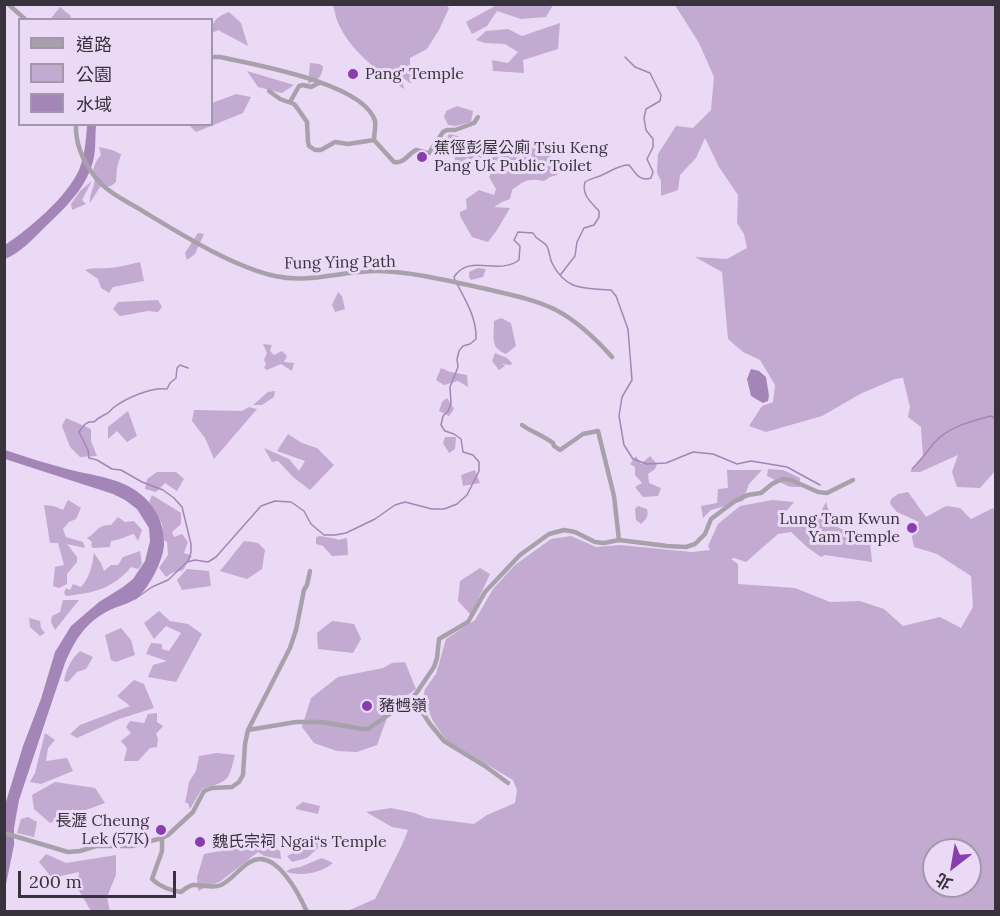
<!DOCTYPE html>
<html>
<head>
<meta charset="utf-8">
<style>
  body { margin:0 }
  #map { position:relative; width:1000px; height:916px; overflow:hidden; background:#eadaf5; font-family:Lora,"Noto Sans TC",serif }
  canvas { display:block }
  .frame { position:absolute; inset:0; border:6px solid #38323c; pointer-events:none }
  .legend { position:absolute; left:18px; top:18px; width:195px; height:108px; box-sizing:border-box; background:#eadaf5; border:2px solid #a397ab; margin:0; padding:8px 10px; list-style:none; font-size:18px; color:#38323c }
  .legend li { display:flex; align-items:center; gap:12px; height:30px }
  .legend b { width:30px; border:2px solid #a397ab }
  .north { position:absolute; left:922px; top:838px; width:60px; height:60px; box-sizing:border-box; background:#eadaf5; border:2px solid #a397ab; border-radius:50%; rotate:211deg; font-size:16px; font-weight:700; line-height:24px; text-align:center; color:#38323c }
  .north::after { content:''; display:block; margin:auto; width:21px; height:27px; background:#893eb0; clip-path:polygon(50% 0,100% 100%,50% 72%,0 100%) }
  .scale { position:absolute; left:18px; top:871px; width:158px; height:27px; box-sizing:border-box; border:3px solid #38323c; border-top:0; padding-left:8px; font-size:18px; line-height:21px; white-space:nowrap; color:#38323c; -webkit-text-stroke:4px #eadaf5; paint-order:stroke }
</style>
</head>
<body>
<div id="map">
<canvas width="1000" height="916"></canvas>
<div class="frame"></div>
<ul class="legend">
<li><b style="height:8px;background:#a8a1ac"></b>道路</li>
<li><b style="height:16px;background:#c2aad1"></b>公園</li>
<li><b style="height:16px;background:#a485b7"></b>水域</li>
</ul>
<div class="north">北</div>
<div class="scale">200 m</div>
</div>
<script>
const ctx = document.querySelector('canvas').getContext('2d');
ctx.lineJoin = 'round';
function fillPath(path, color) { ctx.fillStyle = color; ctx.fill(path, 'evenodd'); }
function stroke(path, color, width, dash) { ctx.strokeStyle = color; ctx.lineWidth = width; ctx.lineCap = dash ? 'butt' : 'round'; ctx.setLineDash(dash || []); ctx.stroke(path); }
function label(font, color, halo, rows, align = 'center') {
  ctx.font = font + ' Lora,"Noto Sans TC",serif'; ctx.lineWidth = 6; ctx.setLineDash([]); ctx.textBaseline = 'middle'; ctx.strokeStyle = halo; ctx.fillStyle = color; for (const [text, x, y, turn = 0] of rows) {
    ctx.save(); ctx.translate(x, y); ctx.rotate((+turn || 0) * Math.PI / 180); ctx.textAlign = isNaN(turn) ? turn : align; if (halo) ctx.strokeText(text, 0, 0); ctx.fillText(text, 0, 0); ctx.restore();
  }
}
fillPath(new Path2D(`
  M333 5H446L449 8 439 30 427 49 410 58V68L431 73 410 83 402 77 404 89C380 73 353 53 340 27 336 20 335 12 333 5Z
  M497 5V4L553 5 546 17 521 19 497 11 487 26 472 34 466 22Z
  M675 5H995L996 470 980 488 957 487 952 472 958 455 920 472H910L923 457 921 427 908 417 910 407 903 378 895 379 860 394 822 416 766 432 749 426 762 406 773 402 775 385 760 360 743 352 728 339 722 272 695 257 727 259 747 248 744 234 737 223 738 195 719 167 705 138 696 158 680 175 678 190 661 196V181L657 173 658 154 676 126 693 128 711 110 714 77 699 43Z
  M60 7 71 16 70 19H52V17Z
  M229 12 241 23 248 46 218 30 212 33C211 21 218 16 229 12Z
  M560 23 558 49 523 60 524 73 493 71 492 60 508 63 518 52 505 44 485 43 476 40 486 31 508 29 522 36Z
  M310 63 319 64 323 66C322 78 318 80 308 84Z
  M247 71 294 85 282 93 258 87Z
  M236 94 251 97 243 113 196 132 189 125 212 124V103Z
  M457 106 473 111 471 122 455 126 448 125 444 117 446 111Z
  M449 134 458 136 462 142 468 143 473 151 481 150 497 157 510 154 522 157 523 145 535 149 537 140 541 139 554 147 549 160 553 162 554 169 566 166 557 175 550 177 544 181C528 178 525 180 512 190L510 199 502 202 494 207 510 208 497 230 488 242 472 237 460 216V212L467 209 466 199 479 190 494 195 496 189 489 177 494 168 511 171 516 170 514 165 483 159 477 162 474 160 467 158 460 164 455 161 454 144 447 138Z
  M99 147 112 150 121 154 117 168 116 182 111 186 100 187 90 203C89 195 93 190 94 183 95 180 93 176 93 173 93 167 97 159 101 155Z
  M92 181 82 200 86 204 72 210 71 204 80 191Z
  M198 233 204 234 195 254 187 260 185 253Z
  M140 262 144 281 113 287 109 293 101 288 98 279 85 270C94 267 101 269 110 268 120 267 130 264 140 262Z
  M478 268 486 269 483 277 471 280 469 277V272Z
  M338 292 342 296 345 309 335 312 332 305Z
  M158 300 162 307 158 312 148 311 120 316 113 309 118 302Z
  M501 318 511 323 516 346 506 354C490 348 494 337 494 321Z
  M263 344 272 345 270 351 274 355 282 351 287 356 284 362 294 363 292 371 281 364 267 370 264 368 266 364 264 360 267 353Z
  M495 353 507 358 512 363 511 365 502 364 505 366 499 370 492 361Z
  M441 368 450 372 467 375 468 387 458 381 444 385 436 380Z
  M275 391 274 397 262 405H253L268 392Z
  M447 398 454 409 449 416 439 411 442 402Z
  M249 407 257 409 214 459 205 438 192 421 194 410 242 411Z
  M128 411 137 436 127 442 117 431 108 439V427Z
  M66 418 91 429V441L97 456 80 457 70 447 62 426Z
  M288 434 302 443 317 448 334 465 310 490 293 477 278 461 272 462 264 448 289 459 299 471 305 461 277 451Z
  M445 437H456L455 449 449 453 443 443Z
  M636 456 641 464 650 456 657 464 655 469 648 474 649 483 661 488 658 496 643 497 635 487 642 483 635 475V467L630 464Z
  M768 469 783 470 800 478V487H790L767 476Z
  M475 470 480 483 463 486 461 475Z
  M727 470H762L749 484 743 501 711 510 703 518 701 506 717 503 718 489 728 488Z
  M157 472H176L184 479 177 491 165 483 156 492 145 489 147 479Z
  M908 492 926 517 946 506 960 508 971 519 993 508 995 512V911L345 912 375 899 402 845 408 830 392 827 366 812 391 808 415 813 427 818 474 824 487 815 515 803 517 790 513 780 446 740 433 721 423 699 425 689 436 674 446 639 475 620 493 589 515 565 551 539 571 536 596 547 620 545 692 552 710 550 708 546 718 524 740 506 772 500 794 502 778 521 818 517 826 502 833 524 854 537 870 541 872 562 825 555 821 557 807 547 791 532 778 534 746 562 734 558 731 559 738 564V584L795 588 830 602 860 601 884 609 903 626 940 617 961 628 973 607 971 576 937 554 914 547 912 537 919 522 897 512 890 504 891 499 898 494ZM934 850H970V886H934Z
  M152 495 181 513V524L172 532 174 537 182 534 188 542 184 553 192 556 183 570 172 573 166 577 159 568 168 555 167 542 164 540 162 524 149 502Z
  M68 500 81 508 76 519 69 522 63 529 66 537 83 542 85 548 67 544 77 557V562L67 574V584L59 588 53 586 55 567 64 565 58 543H50L44 505 54 506 63 510Z
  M638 506 647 509C649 517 646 519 641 524L636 520 635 509Z
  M118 517 125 522 134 521 142 530 138 541 134 534C126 536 120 540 111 541L110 547 93 548 91 545 92 542 87 538C98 532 96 525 111 525Z
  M320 536 337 539 338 540 347 538 348 555 332 556 323 546 316 544V537Z
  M244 541 258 543 265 550 262 569 247 579 220 571Z
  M140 551 142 564 138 569 131 567C113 589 93 593 66 596L64 593 66 588 70 590 73 584 81 587C90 577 92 566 94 553L101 563 104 571 111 565H118L123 557Z
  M480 568 490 574 471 615 458 601 460 581Z
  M187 569 209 571 211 586 182 590 177 580Z
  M63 600H79L55 630 51 622 52 616 60 612Z
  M159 611 170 621 188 624 202 634 176 682 148 677 153 665 167 661 146 654 151 643 162 644V649L169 651 181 633 166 626 154 639 144 623Z
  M29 618 40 621 41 628 45 633 40 636 30 627Z
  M332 621 354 624 361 639 353 653 318 649 317 633Z
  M121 628 131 640 135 655 116 662 111 660 105 635Z
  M80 651 93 657 86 669 77 672 68 682 64 681C66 670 71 659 80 651Z
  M405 662 416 689 391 707 377 745 357 752 337 751 314 743 302 727 311 698 338 677 383 668 392 663Z
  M134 680 144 684 154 708 119 719 77 738 70 734 80 725 130 706 117 696Z
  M157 713V722L163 726 156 734 158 738 157 747 150 748 138 761H124L127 748 121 741 131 733 126 727 130 721 144 723 148 714Z
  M45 733 55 740 48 748 46 761 67 758 73 771 41 784 30 782 35 773Z
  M217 753 235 755C228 782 229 781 202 789L190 809 188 803H185L189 782 196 771 199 756Z
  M55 782 95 788 105 803 50 823 34 809 32 795Z
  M303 802 320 806 318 814 296 809V807Z
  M28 817 37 822 34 837 17 833 21 819Z
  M255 836 280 851 281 859 264 856 258 852 221 881 198 891 197 877 204 854 220 851Z
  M325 836 334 838 329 843 318 848 307 858 292 862 287 856 295 852 296 847 309 843Z
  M46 854 66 863 116 855V875L107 897 110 911H91L78 889 79 872 52 878 39 862Z
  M322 858 333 863C319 874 302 876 286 872L290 869 300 867Z`), '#c2aad1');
fillPath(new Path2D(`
  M87 125H96C95 135 96 146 94 157 88 187 65 208 44 228 32 240 21 252 5 259V245C29 229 67 197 79 170 85 155 86 140 87 125Z
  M751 369 759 371 766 377 769 396 768 401 763 403 751 396 747 379Z
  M5 450C26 457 48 464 71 470 88 474 108 477 124 484 149 495 165 518 164 545 163 561 149 588 137 598 129 604 117 606 108 611 85 623 75 640 65 663L19 800 14 828V845L5 889V805L23 746 41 699 55 652 71 626 99 602 123 587 133 579 145 561 150 541 149 528 137 509 125 500 113 494 5 459Z`), '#a485b7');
stroke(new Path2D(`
  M561 274 575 256 577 242 584 228 594 225 599 217V211C592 203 581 195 585 182 591 178 597 178 604 174 613 170 619 165 629 165 636 173 639 182 651 178L653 172 647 159 653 147V139L646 130 644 118 646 109 660 101 661 95 650 73 635 67 625 57
  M455 280 454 277C469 253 498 276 519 260L520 246 514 240 518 232 533 233C537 241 541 239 546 245 550 250 549 257 552 263 566 291 584 288 611 290L616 296 628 329 632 380 622 397 619 416 624 445 633 459 647 464 666 463 693 452 713 454 737 464 751 461 787 467 820 485
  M912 469C920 461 927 452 934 443 948 427 971 421 991 416L996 419
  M188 561 191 552V544L182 507 174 498 163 490 142 482 121 470 112 469 97 460 89 458 88 450 79 432C84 425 86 421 94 422 99 417 100 417 106 414 109 413 111 410 113 408 126 398 151 387 167 389L170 383 176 378 177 368 180 365 188 368
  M135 599 152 587 168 580 187 562 195 560 208 562 216 557 261 506 275 501 291 502 304 511 311 524 324 535H335L346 533 375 519 395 505 405 502 432 509H444L457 504 467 495 479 471V462L473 455 463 452 461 439 454 434 445 431 441 425 443 416 448 411 451 404 450 387 458 367 457 359 459 351 463 346 470 344 476 339C477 319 466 301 457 284`), '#a485b7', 1.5);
stroke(new Path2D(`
  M8 4 26 20
  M212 57H220C255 65 364 83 375 121 376 126 374 134 374 140L394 162C404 164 408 154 416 150L427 153H429L443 132 447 130H455L474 123 478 117
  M269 91 280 99 294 104 298 109 307 122 308 142 309 146 315 150H321L335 142 348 144 374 140
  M290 102 299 86 303 85 311 87 319 83
  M76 124C75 145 84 163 96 178 107 192 126 201 141 210 179 233 231 266 275 276 311 284 344 270 379 271 414 272 449 281 482 288 507 294 534 299 556 310 577 321 596 339 612 357
  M522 425C532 432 544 436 553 443L554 446 560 450 583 434 598 431 614 496 619 540
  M413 698 430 724 444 741 485 766 508 783
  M248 730 296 722H322L362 729H368L413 698 434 667 437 658 439 639 468 622 485 592 520 555 549 534 564 530 575 532 595 542 604 543 619 540 667 546 686 547 695 544 705 534 711 519 735 501 748 495 761 493 772 484 782 479 791 480 818 492 827 493 853 480
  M4 833 68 852 80 851 96 846H132L162 838 168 835 193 812 204 791 212 788 232 787 239 782 243 775 245 744 248 730 290 648 296 630 304 590 307 585 310 571
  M162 838V851L152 879C159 886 171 891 181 892 185 889 188 886 193 885 203 884 211 889 221 885 232 880 239 868 250 862 275 847 299 894 307 912`), '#a8a1ac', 4.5);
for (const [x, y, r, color] of [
  [353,74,6,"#893eb0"],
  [422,157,6,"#893eb0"],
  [912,528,6,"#893eb0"],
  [367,706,6,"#893eb0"],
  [161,830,6,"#893eb0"],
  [200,842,6,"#893eb0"]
]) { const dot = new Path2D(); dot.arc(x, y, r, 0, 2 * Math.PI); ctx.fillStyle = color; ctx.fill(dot); stroke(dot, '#eadaf5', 2); }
label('16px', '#38323c', '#eadaf5', [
  ["Pang' Temple",365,74],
  ["蕉徑彭屋公廁 Tsiu Keng",434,148],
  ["Pang Uk Public Toilet",434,166],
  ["Lung Tam Kwun",900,519,"right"],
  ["Yam Temple",900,537,"right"],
  ["豬乸嶺",379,706],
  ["長瀝 Cheung",149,821,"right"],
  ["Lek (57K)",149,839,"right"],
  ["魏氏宗祠 Ngai“s Temple",212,842]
], 'left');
label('16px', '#38323c', '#eadaf5', [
  ["Fung Ying Path",340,263,-1]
]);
</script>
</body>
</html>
